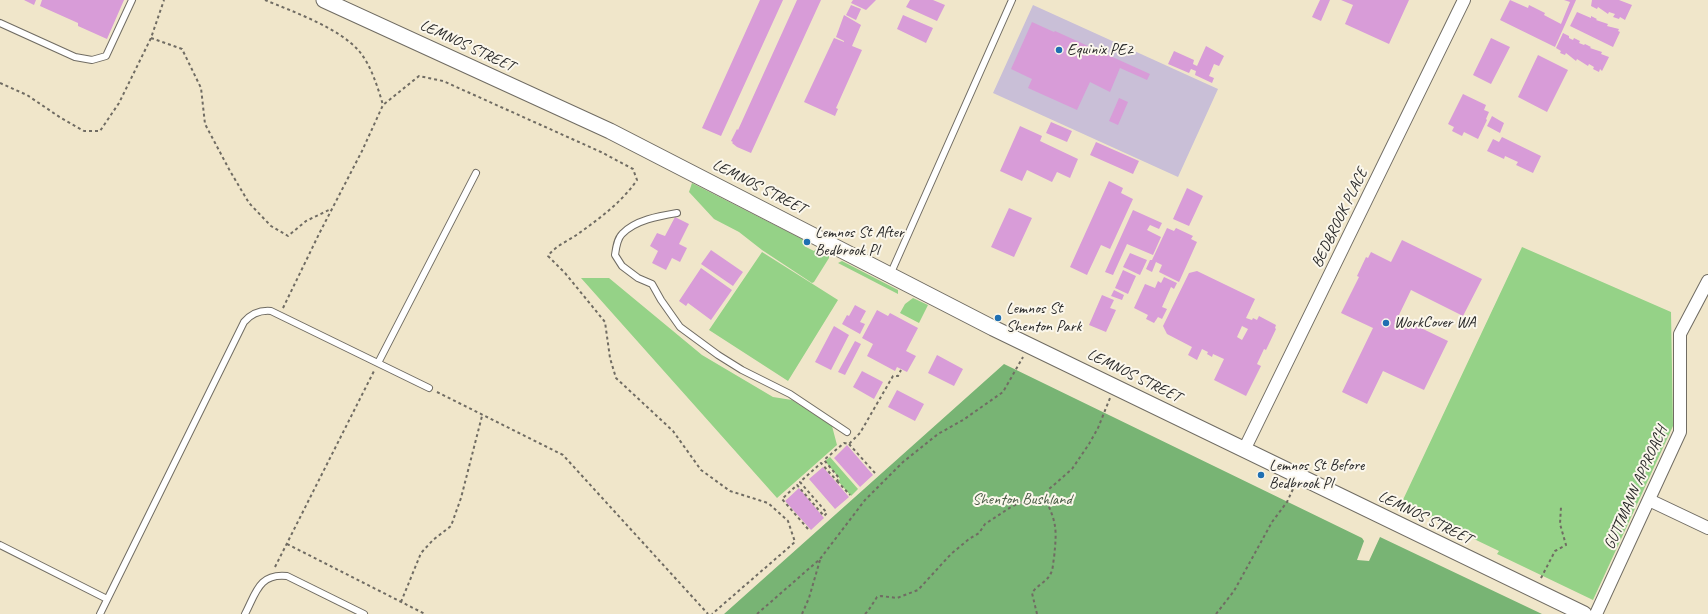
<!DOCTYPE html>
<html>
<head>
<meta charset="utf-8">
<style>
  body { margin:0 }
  canvas { display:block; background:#f0e6ca }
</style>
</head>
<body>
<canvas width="1708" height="614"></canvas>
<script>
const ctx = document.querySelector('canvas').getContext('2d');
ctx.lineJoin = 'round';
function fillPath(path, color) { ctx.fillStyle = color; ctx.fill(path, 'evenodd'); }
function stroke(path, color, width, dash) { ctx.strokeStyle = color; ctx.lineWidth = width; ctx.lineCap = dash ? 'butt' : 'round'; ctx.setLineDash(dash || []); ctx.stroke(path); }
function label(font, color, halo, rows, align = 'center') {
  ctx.font = font + ' Caveat,sans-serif'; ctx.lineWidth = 4; ctx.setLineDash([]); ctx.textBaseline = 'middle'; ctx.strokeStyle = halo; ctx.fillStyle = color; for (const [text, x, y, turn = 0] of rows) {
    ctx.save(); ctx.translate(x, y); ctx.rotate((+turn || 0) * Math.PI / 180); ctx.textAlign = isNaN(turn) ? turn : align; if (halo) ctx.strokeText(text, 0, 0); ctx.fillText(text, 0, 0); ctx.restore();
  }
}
fillPath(new Path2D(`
  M1033 5 1218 89 1178 177 993 93Z`), '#c9bfd7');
fillPath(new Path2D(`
  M692 183 806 241 804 246 814 251 818 247 829 253V258L814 282 812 283 762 250 739 232 714 219 689 192Z
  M1522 247 1671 312 1673 426 1593 600 1497 554 1499 551 1401 504Z
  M762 252 838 300 788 381 709 330Z
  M842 261 898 290V294L838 263Z
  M581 278H609L702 355 773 397 792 400 832 426 837 445 777 498Z
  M913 298 928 305 919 323 900 313 905 304Z
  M830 457 858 489 851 496 838 481 840 479 825 461Z`), '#95d287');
fillPath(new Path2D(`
  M1004 364 1362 538 1364 541 1357 560 1369 561 1380 537 1542 614H724Z`), '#78b474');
fillPath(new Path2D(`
  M24 0H36L34 5Z
  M42 0H124L107 39 78 26V23L40 6Z
  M760 0H783L721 136 702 128Z
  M797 0H821L751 153 737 147 732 143 733 142 731 141 737 129 738 130Z
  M853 0H876L866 10 851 3Z
  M910 0H933L945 5 937 21 906 7Z
  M1320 0H1330L1321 21 1312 17Z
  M1341 0H1409L1389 44 1345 24 1353 5Z
  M1510 0 1528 8 1529 5 1545 13 1544 15 1561 24 1570 2 1564 0H1576L1555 47 1500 20Z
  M1592 0H1619L1632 5 1625 20 1620 17 1619 19 1613 17 1615 14 1609 12 1608 14 1598 7 1597 9 1591 6Z
  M851 5 861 9 856 20 846 15Z
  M1577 12 1591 18V16L1597 19 1596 20 1608 24 1607 26 1619 29 1618 31 1620 32 1613 47 1570 26Z
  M844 15 861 25 852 46 862 50 836 108 838 109 835 116 804 102 834 38 844 42V41L836 37Z
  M903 15 933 28 926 43 897 29Z
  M1032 22 1054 32 1055 31 1150 74 1147 80 1120 68 1110 92 1090 82 1077 110 1028 88 1032 79 1011 69Z
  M1563 33 1569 36V38L1573 40 1574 38 1580 41 1579 43 1584 45 1585 44 1591 47 1590 48 1602 52 1601 54 1609 57 1602 71 1600 69 1599 72 1593 69 1594 67 1589 64 1588 66 1577 59 1576 61 1566 53 1565 55 1560 53 1561 51 1556 48Z
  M1491 38 1510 47 1491 84 1473 75Z
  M1206 46 1224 56 1219 66 1214 64 1209 76 1214 78 1212 83 1195 75 1196 71 1191 69 1189 73 1168 64 1174 51 1194 60 1193 64 1197 66Z
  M1538 55 1568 70 1547 112 1518 97Z
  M1463 94 1486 105 1484 110 1489 112 1486 119 1487 120 1478 139 1464 132 1462 136 1452 131 1454 127 1448 124Z
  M1119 98 1128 102 1118 125 1109 121Z
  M1492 116 1504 123 1500 133 1487 126Z
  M1051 122 1072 131 1067 142 1046 133Z
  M1020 126 1042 136 1040 141 1078 159 1070 178 1057 172 1052 182 1027 170 1022 181 1000 171Z
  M1502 137 1541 156 1533 173 1516 165 1518 162 1505 156 1504 159 1487 151 1493 139 1499 142Z
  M1096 142 1139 161 1133 174 1090 155Z
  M1109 181 1123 188 1121 193 1133 199 1110 249 1101 245 1087 275 1070 267Z
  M1187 188 1203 196 1189 226 1173 219Z
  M1009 208 1032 218 1014 257 991 247Z
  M1133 210 1162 223 1159 229 1150 225 1147 230 1161 237 1153 255 1127 244 1113 275 1105 272Z
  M675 217 689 224 679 244 687 248 680 262 672 258 666 270 652 263 658 251 650 246 657 233 665 236Z
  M1167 228 1174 231 1176 228 1193 236 1191 239 1197 242 1179 282 1159 272 1162 265 1156 262 1152 272 1146 269 1150 260H1152Z
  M1402 240 1482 279 1463 316 1411 290 1398 317 1448 341 1424 390 1383 371 1367 404 1342 392 1373 328 1341 313 1359 277 1357 276 1366 257 1368 258 1371 252 1391 262Z
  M711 250 743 272 733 286 701 264Z
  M1130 253 1147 260 1140 275 1123 267Z
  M701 268 732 290 711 320 688 303 686 306 679 301Z
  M1123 270 1136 276 1128 294 1115 288Z
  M1197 271 1255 299 1246 318 1252 320 1253 318 1257 320 1259 316 1276 325 1275 328 1276 329 1266 350 1264 349 1257 364 1261 366 1246 396 1214 380 1224 359 1213 354 1212 357 1207 354 1208 352 1202 349 1197 360 1188 355 1192 347 1167 334 1163 326 1189 273ZM1242 326 1248 329 1242 340 1237 337Z
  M1164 277 1177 283 1174 289 1171 287 1162 307 1167 309 1162 319 1158 317 1154 323 1146 319 1148 315 1134 308 1145 284 1155 288 1158 281 1161 283Z
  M1114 290 1124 295 1122 300 1111 296Z
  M1102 295 1114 300 1110 308 1116 310 1106 332 1089 325Z
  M855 305 866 311 860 322 865 324 860 334 842 324 847 315 849 316Z
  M877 310 888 316 890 313 918 328 906 351 916 356 907 372 897 367 895 371 867 356 873 344 862 338Z
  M834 326 849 335 831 370 815 362Z
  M855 341 861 344 845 375 838 372Z
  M937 355 963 369 954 386 928 373Z
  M862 371 883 382 874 399 853 387Z
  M897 390 924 404 915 421 888 407Z
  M847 445 873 475 860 487 834 458Z
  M823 467 849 497 835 509 809 479Z
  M799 488 824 518 811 530 785 501Z`), '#d89cd8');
const service = new Path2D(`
  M0 23 75 57 92 60 106 56 132 0
  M677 213C659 216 635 220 622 234 617 239 616 248 615 255L622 266 638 278 652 284 661 300 680 327 718 355 742 370 790 394 847 432
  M890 275 1012 0
  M378 363 476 173
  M0 545 107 599
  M100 614 244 322C251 314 260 310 271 311L429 388
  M245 614C256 593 259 573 287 576L364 614`);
const minor = new Path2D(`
  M1244 450 1464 0
  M1649 500 1708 528
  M1596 614 1680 432V334L1708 281`);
const tertiary = new Path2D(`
  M324 0 610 131 993 328 1584 614`);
stroke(service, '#706c63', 8);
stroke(minor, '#706c63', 14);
stroke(tertiary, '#706c63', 17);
stroke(new Path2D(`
  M265 0C294 12 339 28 359 51 371 65 378 88 383 105
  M151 38 182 49 201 88 205 124 230 171 249 203 271 226 288 236 306 221 331 209
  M0 83 27 95 61 118 84 131H100L119 103 151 38 164 0
  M283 308 319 234 362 151 383 105 419 76 443 81 601 152 633 169 637 180C622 202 600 218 578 234 568 241 555 246 548 256L565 273 605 322 610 358 616 378 673 431 701 470 730 491 768 503 788 521 795 542 712 614
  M437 392 563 455 708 614
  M849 444 875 473
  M837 481 850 495
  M808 529 782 499 797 485 824 516 827 513 800 482 821 463 837 481 839 478 824 460 844 443 849 444 860 433 893 376H898L901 370
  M287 544 425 614
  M275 567 374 371
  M1541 578 1555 551 1566 545 1560 524 1561 507
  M401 602 421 553 433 540 451 526 461 498 482 416
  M757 614 820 559 865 500 903 462 938 434 963 420 1003 392 1023 357
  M802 614 809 598 820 560
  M865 614 868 611 877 597 881 596 897 598 918 590 951 554 969 539 979 533 985 524 1011 507 1022 502H1033L1044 496 1048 490 1072 469 1089 444 1098 428 1110 398
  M1037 614 1032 593C1037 585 1047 582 1051 573 1053 569 1053 563 1054 558 1057 529 1057 523 1044 496
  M1216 614 1234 591 1272 522 1287 502 1293 489`), '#706c63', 2, [3, 3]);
stroke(service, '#fff', 6);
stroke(minor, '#fff', 12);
stroke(tertiary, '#fff', 15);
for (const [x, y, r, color] of [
  [1059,50,4,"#1f6fb2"],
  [807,242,4,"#1f6fb2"],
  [998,318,4,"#1f6fb2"],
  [1386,323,4,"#1f6fb2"],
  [1261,475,4,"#1f6fb2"]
]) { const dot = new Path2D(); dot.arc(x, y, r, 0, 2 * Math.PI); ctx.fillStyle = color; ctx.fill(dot); stroke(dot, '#fbf7ec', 1.5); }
label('16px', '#2b2b2b', '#fbf7ec', [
  ["LEMNOS STREET",467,46,25],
  ["LEMNOS STREET",759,187,27],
  ["BEDBROOK PLACE",1340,218,-64],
  ["LEMNOS STREET",1134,376,26],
  ["GUTTMANN APPROACH",1636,488,-66],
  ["LEMNOS STREET",1425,518,26]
]);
label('16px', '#2b2b2b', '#fbf7ec', [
  ["Equinix PE2",1067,50],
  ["Lemnos St After",815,233],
  ["Bedbrook Pl",815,251],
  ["Lemnos St",1006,309],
  ["Shenton Park",1006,327],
  ["WorkCover WA",1394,323],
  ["Lemnos St Before",1269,466],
  ["Bedbrook Pl",1269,484]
], 'left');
label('16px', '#4b5d47', '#fbf7ec', [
  ["Shenton Bushland",1022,500]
]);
</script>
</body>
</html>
